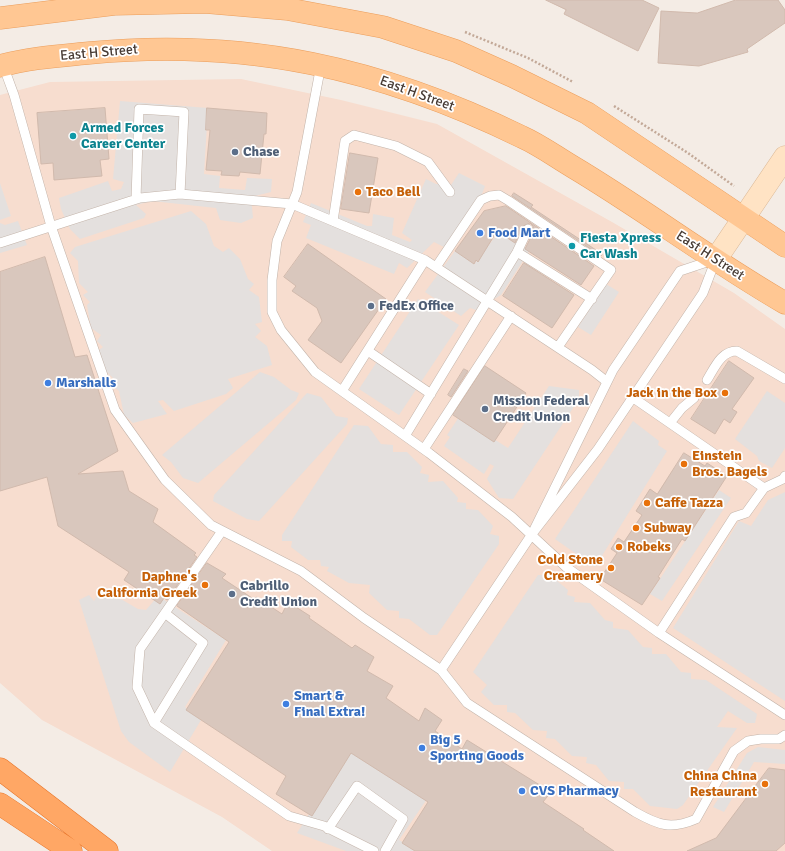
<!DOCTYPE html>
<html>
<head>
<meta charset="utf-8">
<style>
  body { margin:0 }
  canvas { display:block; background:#f4ece5 }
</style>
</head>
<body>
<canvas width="785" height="851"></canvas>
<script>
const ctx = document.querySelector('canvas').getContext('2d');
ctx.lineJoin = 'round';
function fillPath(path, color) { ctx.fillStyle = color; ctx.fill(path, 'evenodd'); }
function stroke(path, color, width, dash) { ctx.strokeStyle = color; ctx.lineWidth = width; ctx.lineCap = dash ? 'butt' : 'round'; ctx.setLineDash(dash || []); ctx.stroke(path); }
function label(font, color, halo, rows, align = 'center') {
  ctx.font = font + ' Signika,sans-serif'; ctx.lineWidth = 3.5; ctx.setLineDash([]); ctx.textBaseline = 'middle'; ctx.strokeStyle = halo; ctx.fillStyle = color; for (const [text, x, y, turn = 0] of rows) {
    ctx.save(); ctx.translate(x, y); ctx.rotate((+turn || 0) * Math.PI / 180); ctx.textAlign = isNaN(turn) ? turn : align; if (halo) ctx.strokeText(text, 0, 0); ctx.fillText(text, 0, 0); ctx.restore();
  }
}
fillPath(new Path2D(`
  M241 79 341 100 437 124 612 222 734 293 785 329V851H272L222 817 42 720 0 683V95L50 82Z`), '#f7ddcf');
fillPath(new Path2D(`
  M120 101 208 108 204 174 220 176 219 188 245 190 247 178 272 179 271 192 251 197 253 218 241 223 220 220 216 208 152 201 136 205 146 214 144 218 80 239 70 229 61 209 59 198 108 181 112 191 121 189 124 182 113 179Z
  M459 173 485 186 476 210 450 250 434 242 407 268 399 263 394 274 306 238 311 225 303 222 311 203 367 226H372L373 214 394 218 392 235 410 242 412 240 402 233 426 179 436 184 451 185Z
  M0 183 11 216 0 220Z
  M191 211 206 224 214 246 223 252 229 248 240 259 248 279 254 284 249 290 259 297 262 322 255 324 261 331 255 337 267 346 272 365 228 379 233 388 226 394 174 411 163 400 158 401 167 414 133 423 124 415 119 391 111 385 116 381 105 370 99 350 103 347 97 341 101 335 91 328 87 305 90 302 83 295 88 292 79 283 78 261 70 253 75 247Z
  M18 221 27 245 0 253V223L5 225Z
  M498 233 530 250 501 295 476 310 470 308 461 316 425 292 455 251 475 263Z
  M606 284 619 292 591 335 578 327Z
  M418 299 459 325 399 415 359 389Z
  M260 372 274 377 291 390 299 393 296 400 198 483 183 478 171 462 162 455Z
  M549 386 579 390V399L513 499 499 498 487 479 494 466 490 464 484 474 444 446 450 437 447 435 459 417 508 448Z
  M767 391 785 403V448L772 468 759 461 757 456 735 439Z
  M307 393 321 397 336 416 348 418 347 424 259 521 247 519 213 501 214 495Z
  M633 421 659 441 658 445 667 451 595 567 555 539Z
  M354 425 368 426 381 444 393 445V452H407L422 467 420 473 429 475 428 482 443 481 458 498 457 502 466 503V509L478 510 493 526 490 534 499 536V544L437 635H430L409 619 399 618V611L387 610 369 593 370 585 349 583 327 571 329 567 321 566 320 560H308L291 547 292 541H282V535Z
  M719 490 731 498 662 601 650 594Z
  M785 492V701L673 628 739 521 751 526 768 500Z
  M538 575H550L568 590 567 595 575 597 574 602 590 603 605 620 613 622V628L628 630 643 647 652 648V654H666L681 672 691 673V679L706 680 757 714 755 723H747L728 711 717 727 737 728 683 805 677 809 650 806 633 789H624V782L609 781 596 765 586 763 587 757 572 756 555 739 546 738 547 731 533 730 515 713 507 712V705H494L481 692 487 685 473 672Z
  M102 588 138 609 146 610 158 596 226 640 185 707 201 720 170 772 129 742 121 731 79 600 89 595 94 601Z
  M758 747 785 750V764L754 762 724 812 713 807 747 753Z
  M350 750 427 799 399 840 418 851H346L297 833Z`), '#e4e0de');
const building = new Path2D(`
  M546 0H642L659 8 638 51 564 14 566 10Z
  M736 0H778L785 10V23L747 49 748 52 699 66 658 63 661 11 697 13Z
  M105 108 109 159 100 160 102 176 54 180 53 163 41 164 37 113Z
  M207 108 267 113 266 134H264L260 174 240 172 239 176 221 175 222 171 206 170 210 130H206Z
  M350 153 378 158 369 213 341 209Z
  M514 193 533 205 531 207 602 254 601 256 512 196Z
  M506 206 594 266 581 285 525 249 534 231 533 226 530 223 523 226 515 243 497 231 478 262 476 260 474 264 455 251 484 211Z
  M308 244 386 299 341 363 308 340 322 321 317 308 292 291 296 286 284 277Z
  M45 257 75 357 87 355 118 451 78 474 123 471 129 491 158 509 153 522 196 553 194 555 197 557 167 600 164 598 160 604 124 580 129 572 58 526 47 477 0 491V272Z
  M524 263 574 295 552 328 503 296Z
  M729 361 754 378 732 409 737 412 730 423 724 419 715 434 691 419Z
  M485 366 526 393 494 442 453 415Z
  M464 369 468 371 451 397 448 395Z
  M684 453 705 466 707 463 727 476 685 541 682 539 658 577 660 578 642 605 600 579 617 553 611 549 618 538 624 542 642 515 636 511 650 489 657 494Z
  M207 563 226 574 222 578 255 600 256 597 282 614 288 602 310 616 309 618 352 648 355 645 374 657 367 671 393 686 386 698 419 721 425 708 442 720 435 731 462 749 467 740 551 792 543 802 584 829 583 830 614 851H415L402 843 428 802 351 753 312 816 276 794 286 776 186 710 229 642 177 606Z
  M769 768 785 770V843L776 851H687L716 838Z`);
fillPath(building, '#d9c7bd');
stroke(building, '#d1baad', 1);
const lane = new Path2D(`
  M3 65 14 95 51 226 115 410 165 480 211 525 301 571 364 618 441 670 532 534
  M321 65 297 192 277 241 272 280V312L281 330 315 372 429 453 512 517 566 567 659 633 785 715
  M136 199 139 109 184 112 180 194
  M333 221 345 141 354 135 396 146 428 162 450 192
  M0 243 140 198 180 194 292 204 425 260 592 370 606 381
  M517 252 592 299
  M716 259 703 293 598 449 532 534 613 370 680 271Z
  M436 267 481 200 490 196 499 195 509 201 611 270 558 347
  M368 351 431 394
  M707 380C715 367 721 351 737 351L785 379
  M342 391 425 260
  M632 397 764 488 783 479 785 476
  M670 423 682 408 694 398
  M405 436 517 252 528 229
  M424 449 511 316
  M222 531 140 649 137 687 154 723 289 816 324 826 374 851
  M659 633 734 517 746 513 764 488
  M441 670 467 703 635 812C658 825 671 830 696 819L734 751 748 741 761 739H779L785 735
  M154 723 203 643 166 614
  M328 829 357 786 403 819 385 851`);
const secondary = new Path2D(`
  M716 259 785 157`);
const primary = new Path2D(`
  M0 18 114 4 205 2 287 9 383 27 456 51 512 76 587 113 785 246
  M0 66C29 58 59 56 89 53 246 38 381 68 522 137 540 145 556 157 573 167 645 210 712 261 785 303`);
const highway = new Path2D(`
  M0 769 107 851
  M0 804 71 851`);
stroke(lane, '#c3b4aa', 10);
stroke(secondary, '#dab794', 23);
stroke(primary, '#eb9e5c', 23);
stroke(highway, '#e7762c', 23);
stroke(new Path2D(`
  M465 32 528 58 573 82
  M614 106 688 153 734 186`), '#c3a998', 2.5, [2, 2]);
stroke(lane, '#fff', 9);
stroke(secondary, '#ffe3c4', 22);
stroke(primary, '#ffc793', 22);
stroke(highway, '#ffa765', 22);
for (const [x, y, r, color] of [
  [73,136,4,"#0f9aa8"],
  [235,152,4,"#5c6f8a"],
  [358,192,4,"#e8710a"],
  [480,233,4,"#3f7fe0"],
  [572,246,4,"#0f9aa8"],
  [371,306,4,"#5c6f8a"],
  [48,383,4,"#3f7fe0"],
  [725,393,4,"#e8710a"],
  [485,409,4,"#5c6f8a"],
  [684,464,4,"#e8710a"],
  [647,503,4,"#e8710a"],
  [636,528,4,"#e8710a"],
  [619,547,4,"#e8710a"],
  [611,568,4,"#e8710a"],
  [205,585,4,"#e8710a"],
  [232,594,4,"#5c6f8a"],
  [286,704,4,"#3f7fe0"],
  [422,748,4,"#3f7fe0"],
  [765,784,4,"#e8710a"],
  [522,791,4,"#3f7fe0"]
]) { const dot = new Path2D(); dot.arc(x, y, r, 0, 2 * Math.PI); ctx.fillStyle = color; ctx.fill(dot); stroke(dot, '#fff', 1.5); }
label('14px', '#473b34', '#fff', [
  ["East H Street",99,53,-5],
  ["East H Street",417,94,20],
  ["East H Street",710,256,33]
]);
label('bold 14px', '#0d838f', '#fff', [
  ["Armed Forces",81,128],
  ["Career Center",81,144],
  ["Fiesta Xpress",580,238],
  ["Car Wash",580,254]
], 'left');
label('bold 14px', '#4e5e75', '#fff', [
  ["Chase",243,152],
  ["FedEx Office",379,306],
  ["Mission Federal",493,401],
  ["Credit Union",493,417],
  ["Cabrillo",240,586],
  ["Credit Union",240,602]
], 'left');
label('bold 14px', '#c56008', '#fff', [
  ["Taco Bell",366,192],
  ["Jack in the Box",717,393,"right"],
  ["Einstein",692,456],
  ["Bros. Bagels",692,472],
  ["Caffe Tazza",655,503],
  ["Subway",644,528],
  ["Robeks",627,547],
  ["Cold Stone",603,560,"right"],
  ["Creamery",603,576,"right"],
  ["Daphne's",197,577,"right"],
  ["California Greek",197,593,"right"],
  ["China China",757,776,"right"],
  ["Restaurant",757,792,"right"]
], 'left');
label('bold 14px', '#366cbe', '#fff', [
  ["Food Mart",488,233],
  ["Marshalls",56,383],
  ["Smart &",294,696],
  ["Final Extra!",294,712],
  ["Big 5",430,740],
  ["Sporting Goods",430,756],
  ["CVS Pharmacy",530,791]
], 'left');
</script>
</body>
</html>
